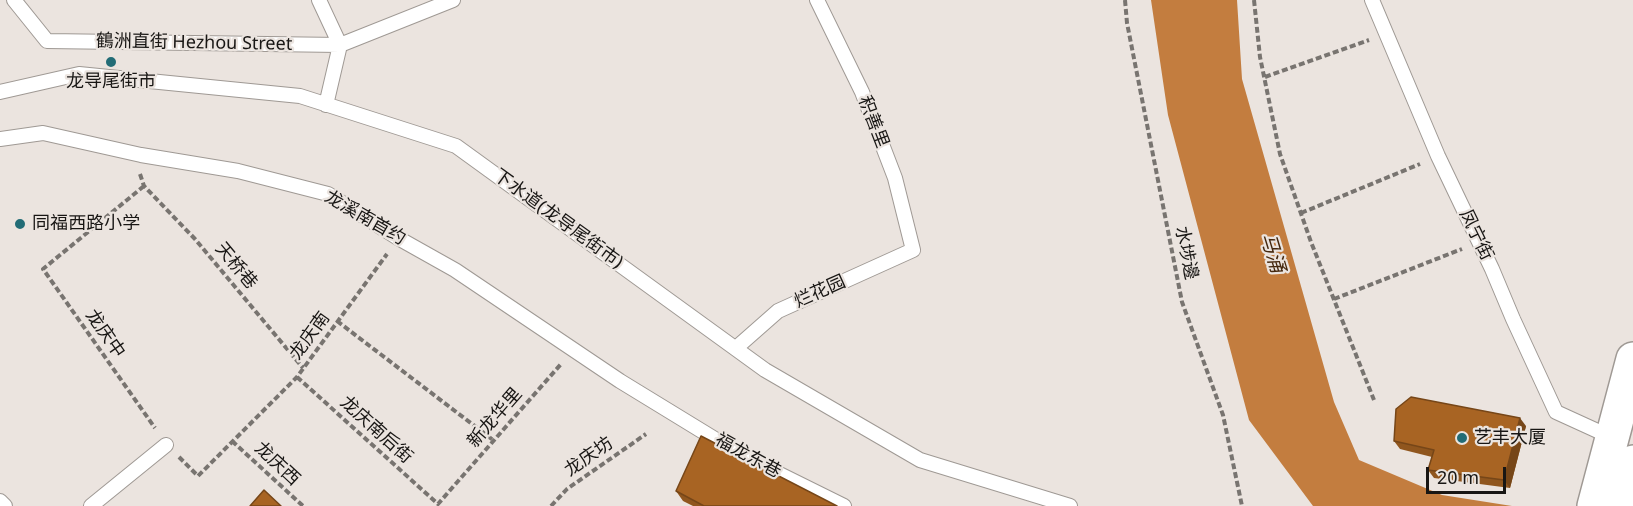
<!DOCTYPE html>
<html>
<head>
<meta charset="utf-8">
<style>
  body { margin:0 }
  #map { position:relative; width:1633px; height:506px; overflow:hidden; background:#ebe4df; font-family:"Noto Sans",sans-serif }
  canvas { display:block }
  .scale { position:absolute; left:1426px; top:467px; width:80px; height:27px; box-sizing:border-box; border:3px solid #181614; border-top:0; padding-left:8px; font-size:18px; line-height:21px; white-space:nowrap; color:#181614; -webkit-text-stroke:4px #ebe4df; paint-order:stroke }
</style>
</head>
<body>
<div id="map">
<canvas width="1633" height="506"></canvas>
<div class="scale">20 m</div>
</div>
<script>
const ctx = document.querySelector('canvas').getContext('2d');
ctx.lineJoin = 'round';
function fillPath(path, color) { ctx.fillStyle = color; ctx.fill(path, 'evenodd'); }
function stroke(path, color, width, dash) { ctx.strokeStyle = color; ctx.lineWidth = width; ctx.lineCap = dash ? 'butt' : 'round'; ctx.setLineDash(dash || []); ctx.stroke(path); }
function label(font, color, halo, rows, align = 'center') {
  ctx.font = font + ' "Noto Sans","Noto Sans SC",sans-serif'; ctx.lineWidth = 4.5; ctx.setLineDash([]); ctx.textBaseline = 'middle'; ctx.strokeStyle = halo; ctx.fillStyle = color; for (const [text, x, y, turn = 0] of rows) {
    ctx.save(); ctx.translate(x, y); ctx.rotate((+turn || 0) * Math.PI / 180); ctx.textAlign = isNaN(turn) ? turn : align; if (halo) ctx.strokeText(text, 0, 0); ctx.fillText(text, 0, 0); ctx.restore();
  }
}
fillPath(new Path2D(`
  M1151 0H1237L1242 79 1334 402 1359 460 1442 495 1512 506H1313L1249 420 1168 115Z`), '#c37d3f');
const service = new Path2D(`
  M14 0 47 41 340 45 453 0
  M319 0 340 45
  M1372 0 1438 156 1492 269 1513 319 1556 412 1613 438
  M0 92 79 74 300 96 456 146 765 370 920 460 1070 506
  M326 105 340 45
  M0 139 43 133 141 155 238 171 328 194 398 238 455 270 620 381 741 455 844 506
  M736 348 778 311 913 250 895 178 862 92 817 0
  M0 501 5 506
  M91 506 166 445`);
const secondary = new Path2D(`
  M1594 506 1633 359`);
const trunk = new Path2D(`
  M1621 506 1633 462`);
stroke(service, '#9f9994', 16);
stroke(secondary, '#9f9994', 36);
stroke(trunk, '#9f9994', 36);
stroke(new Path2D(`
  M1125 0 1127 23 1182 302 1223 415 1242 506
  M1254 0 1260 57 1280 154 1311 242 1374 400
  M1265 77 1369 40
  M140 174 144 186 195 239 303 368
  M144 186 43 269 155 428
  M1301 213 1420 164
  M1334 299 1462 249
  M337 321 493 440
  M297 377 438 504 561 364
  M232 441 303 506
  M179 457 198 476 297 377 387 254
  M551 506 567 489 646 434`), '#787470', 4, [6, 3]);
stroke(service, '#fff', 14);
stroke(secondary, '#fff', 33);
stroke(trunk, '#fff', 33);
fillPath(new Path2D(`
  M1526 426 1510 488 1434 478 1428 470 1432 457 1400 449 1394 441Z
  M676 491 837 506H693L683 501Z`), '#90561e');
fillPath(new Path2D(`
  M1520 418 1526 426 1510 488 1504 480Z`), '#764618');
const building = new Path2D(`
  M1411 397 1520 418 1504 480 1428 470 1434 450 1394 441 1396 409Z
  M701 436 837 506H704L676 491Z
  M264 490 281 506H250Z`);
fillPath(building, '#a86423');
stroke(building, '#764618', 1.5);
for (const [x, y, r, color] of [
  [111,62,6,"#226c76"],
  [20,224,6,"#226c76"],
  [1462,438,6,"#226c76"]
]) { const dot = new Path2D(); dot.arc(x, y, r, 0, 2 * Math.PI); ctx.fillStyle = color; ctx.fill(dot); stroke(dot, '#ebe4df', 2); }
label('18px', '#181614', '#ebe4df', [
  ["鶴洲直街 Hezhou Street",194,43,1],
  ["积善里",873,122,69],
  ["龙溪南首约",365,218,30],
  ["下水道(龙导尾街市)",558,219,36],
  ["凤宁街",1476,235,64],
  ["水埗邊",1186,253,79],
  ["天桥巷",236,266,50],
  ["烂花园",820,292,-24],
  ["龙庆中",105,334,55],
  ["龙庆南",310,336,-54],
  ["新龙华里",495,418,-49],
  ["龙庆南后街",376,430,42],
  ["福龙东巷",748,456,29],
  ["龙庆坊",589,457,-35],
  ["龙庆西",277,464,43]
]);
label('18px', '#181614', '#ebe4df', [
  ["龙导尾街市",111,82,"center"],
  ["同福西路小学",32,224],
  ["艺丰大厦",1474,438]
], 'left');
label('italic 20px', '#45280e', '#ebe4df', [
  ["马涌",1272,253,73]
]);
</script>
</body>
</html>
